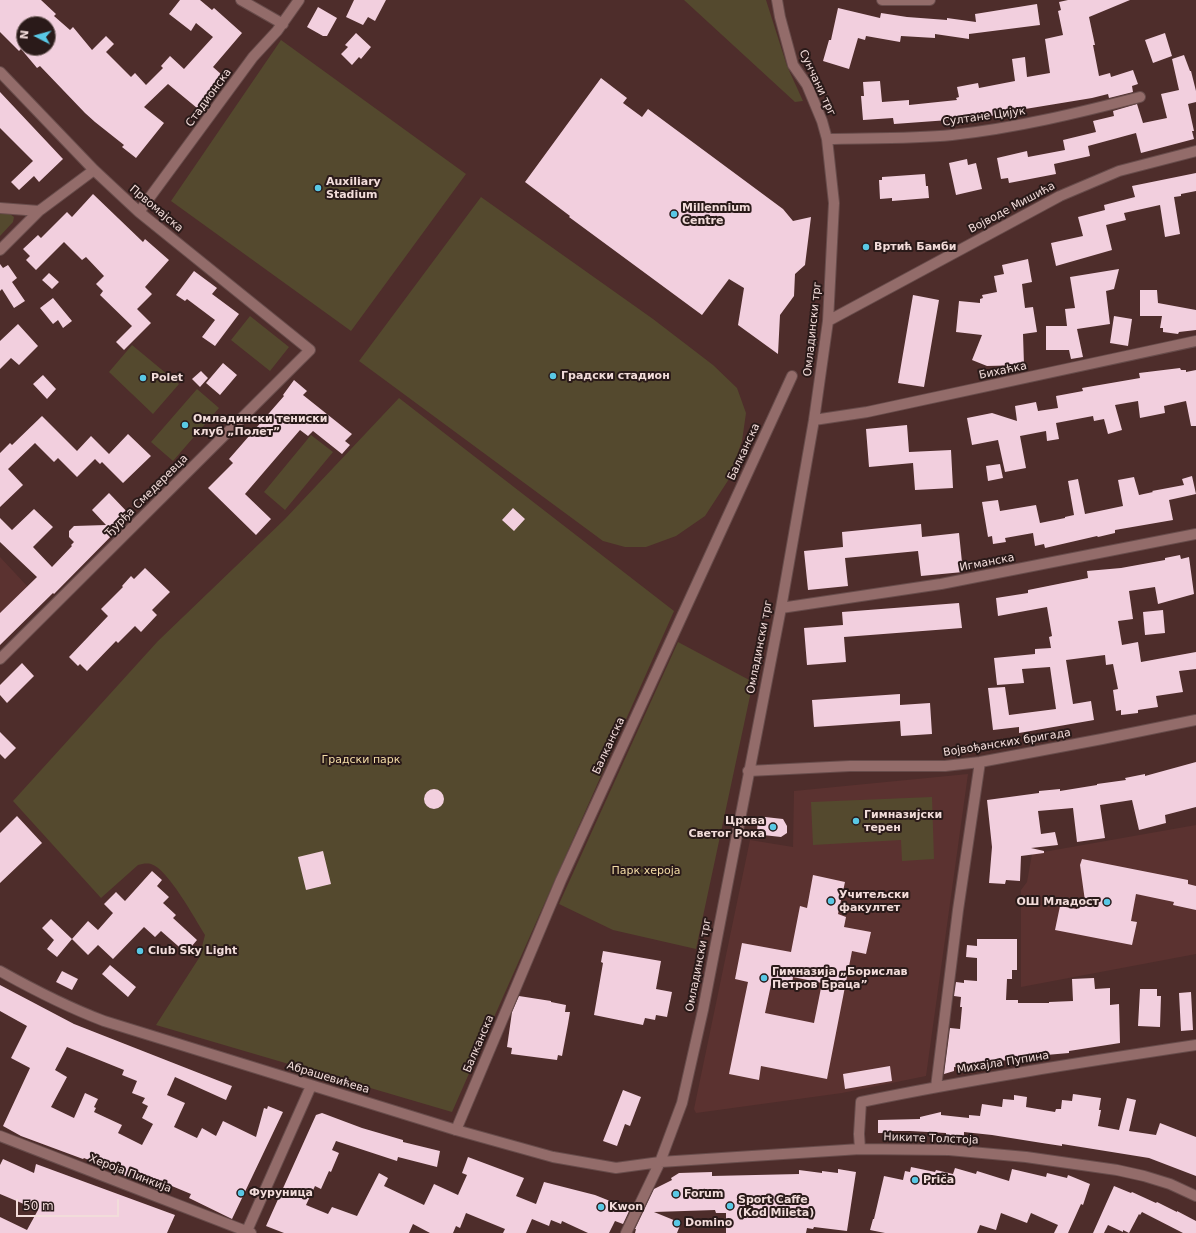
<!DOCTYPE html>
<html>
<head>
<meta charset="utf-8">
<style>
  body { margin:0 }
  #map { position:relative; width:1196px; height:1233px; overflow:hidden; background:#4e2d2b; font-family:"DejaVu Sans",sans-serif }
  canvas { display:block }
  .north { position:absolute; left:16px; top:16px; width:40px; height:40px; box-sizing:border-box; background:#2a1a19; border:1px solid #7a6866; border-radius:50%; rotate:276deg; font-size:11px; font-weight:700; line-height:16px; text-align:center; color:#f2dcda }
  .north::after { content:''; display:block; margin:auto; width:14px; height:18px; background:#59c8e5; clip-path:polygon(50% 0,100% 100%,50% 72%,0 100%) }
  .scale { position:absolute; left:16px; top:1199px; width:103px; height:18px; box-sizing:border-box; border:2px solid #f2dcda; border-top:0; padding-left:5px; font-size:12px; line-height:14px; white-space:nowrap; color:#f2dcda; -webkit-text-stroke:3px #2a1a19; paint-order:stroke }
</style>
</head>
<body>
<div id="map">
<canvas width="1196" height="1233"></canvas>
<div class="north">N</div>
<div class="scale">50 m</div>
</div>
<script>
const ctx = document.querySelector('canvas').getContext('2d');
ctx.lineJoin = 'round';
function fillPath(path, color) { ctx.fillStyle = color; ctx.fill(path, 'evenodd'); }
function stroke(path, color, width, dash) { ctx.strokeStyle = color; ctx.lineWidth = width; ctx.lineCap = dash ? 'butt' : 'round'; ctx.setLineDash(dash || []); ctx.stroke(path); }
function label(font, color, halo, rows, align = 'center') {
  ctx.font = font + ' "DejaVu Sans",sans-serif'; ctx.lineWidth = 4; ctx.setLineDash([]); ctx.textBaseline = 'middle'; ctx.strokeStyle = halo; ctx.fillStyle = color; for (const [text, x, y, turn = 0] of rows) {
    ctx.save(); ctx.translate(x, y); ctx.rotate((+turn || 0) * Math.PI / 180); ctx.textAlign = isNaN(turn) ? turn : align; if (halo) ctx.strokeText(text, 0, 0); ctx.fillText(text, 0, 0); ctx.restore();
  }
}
fillPath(new Path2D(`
  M0 557 28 587 0 619Z
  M968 774 926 1076 842 1093 696 1113 694 1109 750 840 793 847 794 791Z
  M1196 825V954L1021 987V890L1027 882 1032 854Z`), '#5b3230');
fillPath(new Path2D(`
  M684 0H766L787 66 803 101 795 102Z
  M281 40 466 174 351 331 171 201Z
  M481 197 653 319 713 365 737 388 746 413 742 441 729 479 705 516 676 536 646 547H625L603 541 359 361Z
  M0 212 10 214 14 217 13 222 0 236Z
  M250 316 289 347 270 371 231 340Z
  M132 345 179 384 153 414 109 372Z
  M197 389 219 408 173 461 151 442Z
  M399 398 674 611 452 1112 156 1025 199 958 205 935C195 919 168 869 151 864 146 863 142 864 138 865L101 898 13 801 158 641 285 519Z
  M311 435 333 452 285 510 264 492Z
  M678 642 753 682 696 949 613 930 559 904Z
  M932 797 934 859 902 861 901 840 813 845 811 802Z`), '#54492e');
fillPath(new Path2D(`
  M0 0H41L56 14 54 16 70 30 73 27 92 50 106 36 114 44 106 52 131 77 135 73 146 85 163 68 161 66 170 56 184 69 213 37 196 23 191 31 169 14 180 0H200L212 10 214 8 242 33 213 67 222 75 197 108 168 84 144 107 164 123 136 158 122 147 124 145 95 122 85 113 40 66 37 68 21 49 19 51 0 32ZM24 24H48V48H22L24 46Z
  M354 0H386L375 21 368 17 363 25 346 17Z
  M1068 0H1130L1089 17 1095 45H1093L1099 76 1110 73 1111 77 1133 70 1138 84 1132 86 1133 92 1109 98 1108 94 1092 98 1013 111 991 116 990 112 949 120 894 124 893 118 863 120 861 96H864L863 82 880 81 882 102 909 100V105L957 100 956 98 959 97 957 87 978 83 979 88 1015 81 1012 59 1025 57 1027 77 1050 73 1045 39 1063 35 1058 11 1061 10 1059 2Z
  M1037 4 1040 25 969 34V39L935 34V38L901 36 900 42 866 36 865 40 858 38 849 69 823 61 829 40H831L838 8 880 18 881 13 907 17 947 20V18L976 22 975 14Z
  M318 7 337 18 327 36H323L307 27Z
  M356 33 371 47 361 59 359 57 352 65 341 54 348 47 345 45Z
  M1165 33 1172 56 1153 63 1145 40Z
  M1184 55 1190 71H1191L1196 91V102L1188 104 1194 131H1192L1194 139 1141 153 1136 133 1088 146 1090 156 1054 164 1056 174 1009 183 1008 178 1001 179 997 158 1027 151 1028 157 1065 150 1063 140 1096 132 1093 121 1114 116 1113 111 1137 104 1143 123 1167 118 1161 94 1179 90 1172 59Z
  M601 78 627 98 623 103 642 117 648 109 783 209 793 221 811 217 805 265 795 274 794 296 780 315 778 354 738 325 744 288 729 279 702 315 569 217 570 216 525 182Z
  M0 92 63 159 39 182 34 176 19 190 11 182 33 161 0 128Z
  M967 159 968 165 976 163 982 189 956 195 949 163Z
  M1196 173V191L1181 194V196L1174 197 1180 234 1165 237 1160 205 1124 213 1126 220 1106 225 1112 250 1056 266 1051 243 1083 236 1078 217 1105 210 1104 205 1135 197 1132 186Z
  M925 174 926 186H928L929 198 892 201V198L880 199 879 180H882V177Z
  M93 194 143 242 145 239 169 260 145 287 152 294 137 309 151 323 124 350 116 342 132 326 100 295 103 291 96 284 104 276 86 257 82 260 64 242 36 270 26 260 30 256 23 249 38 235 41 238 67 212 72 217Z
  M1028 259 1032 282 1022 284 1025 308 1033 307 1037 332 1023 334 1024 365 987 366 972 360 982 335 956 332 959 301 980 303V299L983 298 982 295 997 292 994 276 1004 274 1002 265Z
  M0 264 3 268 8 265 17 278 12 282 25 301 14 308 2 289 0 291Z
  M1119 269 1114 289 1106 291 1110 324 1077 329 1083 357 1071 359 1069 350H1046V326H1067L1065 309 1075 308 1070 277Z
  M194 271 217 288 212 294 239 314 215 346 202 337 215 320 187 299 185 301 176 295Z
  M49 273 59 282 52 289 42 280Z
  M1140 290H1157L1158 303 1196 310V330L1179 332 1178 334 1163 332V328H1160L1162 316H1140Z
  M913 295 939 300 924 387 898 383Z
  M53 298 72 321 63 328 58 320 53 324 40 308Z
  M1114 316 1132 319 1128 346 1110 343Z
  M18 324 38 346 19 365 11 358 0 369V341Z
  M223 363 237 375 220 395 206 383Z
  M1180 368 1181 370H1186V372L1196 370V426H1191L1186 401 1164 406 1165 413 1140 418 1138 401 1115 405 1122 430 1108 434 1104 419 1094 421 1093 416 1056 423 1059 439 1047 441 1046 431 1020 436 1026 468 1005 472 998 440 972 445 967 418 992 413 1017 421 1015 406 1036 402 1038 411 1058 408 1056 396 1083 391 1082 388 1140 378 1139 373Z
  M201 371 208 378 200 387 192 379Z
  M43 375 56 389 47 399 33 384Z
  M294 380 307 391 303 395 352 434 345 441 350 445 342 454 313 431 308 436 300 430 245 494 271 519 256 535 208 488 233 463 229 459 284 396 283 395Z
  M42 416 77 451 91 436 109 454 128 434 151 456 123 483 102 462 100 464 95 459 77 477 58 458 54 462 35 443 8 469 23 485 0 507V453L10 443 12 445Z
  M907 425 909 452 951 450 953 488 915 490 913 463 869 467 866 429Z
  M1000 464 1003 478 988 481 986 466Z
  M1192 476 1196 494 1169 500 1173 520 1115 530V533L1098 537 1097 536 1045 548 1044 544 1035 546 1033 533 1005 538 1006 542 993 544 992 536 988 537 982 502 998 500 1000 511 1036 505 1040 523 1065 518V517L1074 515 1068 481 1078 479 1085 514 1123 506 1118 480 1134 477 1139 495 1153 492 1152 491 1184 485 1182 479Z
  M109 493 131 516 54 594 53 593 0 645V613L37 577 0 542V518L12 530 34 509 53 527 33 547 52 567 72 546 71 545 74 542 69 537V531L74 526 106 525 92 510Z
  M513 508 525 519 514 531 502 520Z
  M921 524 922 537 959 533 963 572 921 576 918 551 845 558 848 586 808 590 804 551 843 547 842 532Z
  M1180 555 1181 559 1189 557 1194 594 1158 604 1155 587 1129 591 1133 619 1118 621 1122 645 1138 642 1141 662 1196 652V669L1179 671 1183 692 1156 696 1158 707 1138 710V713L1121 715V710L1116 711 1113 690 1118 689 1113 664 1106 665 1105 655 1066 660 1073 704 1091 701 1094 720 1019 733V727L993 730 988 688 1005 687 1009 715 1056 709 1050 667 1022 669 1024 683 997 685 994 658 1035 654V649L1051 648 1049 637 1052 636 1047 607 998 616 996 598 1028 593V590L1088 578 1087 571 1121 568 1165 560V558Z
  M145 568 170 592 152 610 157 615 141 632 135 626 118 643 116 641 87 671 80 664 78 666 69 657 108 616 101 609 123 587 122 586 131 576 134 579Z
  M959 603 962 628 844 637 846 662 807 665 804 628 843 625 842 612Z
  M1163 610 1165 633 1145 635 1143 612Z
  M22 663 34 676 7 703 0 695V685Z
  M900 694V705L930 703 932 734 901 736 900 721 814 727 812 700Z
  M0 732 16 748 5 759 0 754Z
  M1196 762V807L1165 815 1166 823 1139 830 1132 800 1100 805 1105 838 1077 842 1073 808 1038 811 1041 834 1055 832 1058 845 1031 848 1044 851V853L1021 856 1020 881 1006 880 1005 884 989 883 992 847 987 800 1039 793V791L1060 789V791L1097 785V784L1126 780 1125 778 1145 774V776Z
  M424 799a10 10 0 1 1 20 0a10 10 0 1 1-20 0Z
  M17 816 42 843 0 883V833Z
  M765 817 783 819 787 826V833L781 837 763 835 761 833 757 832 758 818 763 819Z
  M323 851 331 884 306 890 298 857Z
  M1082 859 1188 880V884L1196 886V910L1173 905 1174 902 1136 894 1131 921 1137 922 1132 945 1055 930 1060 906 1077 909 1078 903 1085 901 1080 865Z
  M152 871 162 880 157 886 169 897 163 903 176 915 173 918 197 940 186 953 161 931 155 937 144 927 113 959 98 945 88 955 72 939 57 957 47 949 54 940 42 928 51 919 72 939 88 921 98 930 113 913 104 904 116 892 125 901Z
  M813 875 845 882 838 914 846 917 844 927 871 932 866 954 852 951 827 1079 761 1066 759 1080 729 1074 748 982 735 979 742 943 791 952 800 906 807 908ZM793 977 822 983 814 1023 765 1013 772 980 792 984Z
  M977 939H1017V970H1012V979H1007L1006 1000H1018V1003H1049V1002L1073 1001 1072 979 1094 978 1095 989 1110 988V1005L1119 1004 1120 1043 1069 1051V1053L1046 1055V1056H1018V1061L993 1060V1066L968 1065 967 1068 954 1067V1071L944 1074 950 1028 960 1029 962 1007H960L961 997 954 996 956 982 964 983V980L977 981V958L966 957 967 945 977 946Z
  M603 951 661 961 656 989 672 992 667 1017 656 1015 655 1020 645 1018 643 1025 594 1015 603 963 601 962Z
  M110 965 136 987 128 997 102 974Z
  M62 971 78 979 72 990 56 982Z
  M0 985 74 1024 232 1086 226 1100 175 1077 167 1095 185 1103 174 1127 197 1138 202 1128 216 1136 223 1121 256 1137 264 1108 267 1109 268 1106 283 1112 232 1219 189 1198 191 1194 167 1184 165 1187 161 1185 158 1190 84 1158 83 1159 21 1136 3 1126 30 1068 11 1058 27 1026 0 1011ZM67 1047 124 1070 122 1075 137 1081 132 1093 145 1098 142 1103 148 1106 142 1118 153 1124 142 1145 118 1133 122 1125 94 1112 96 1108 94 1107 98 1099 85 1093 74 1118 51 1107 67 1077 55 1070Z
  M1140 989H1157V996H1161L1160 1027 1138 1026Z
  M1191 992 1193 1030 1181 1031 1179 993Z
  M519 996 551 1001V1002L566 1005 565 1012H570L568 1024 562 1056 558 1055 557 1060 511 1054 512 1048 507 1047 512 1012Z
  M890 1066 892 1081 845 1089 843 1074Z
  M623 1090 641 1097 630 1126 625 1124 617 1146 603 1141Z
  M1073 1094 1101 1098 1099 1110H1101L1098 1126 1119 1130 1127 1098 1136 1100 1129 1131 1156 1135 1160 1123 1196 1137V1176L1149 1158 1062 1144V1146L1042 1143 992 1135 964 1132V1137L946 1135V1133L910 1131H890V1133H878V1120L920 1119V1117L941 1112V1115L969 1118V1115L980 1116 982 1104 1002 1107 1003 1099 1014 1100V1095L1027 1097 1026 1107 1055 1112 1056 1109H1061L1062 1100 1072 1101Z
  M322 1113 362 1128 403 1140V1142L440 1151 437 1167 398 1157 397 1161 336 1141 332 1150 339 1153 331 1172 329 1171 321 1189 315 1186 306 1205 328 1214 332 1207 357 1216 379 1173 388 1178 384 1186 424 1205 434 1184 458 1195 467 1175 462 1173 468 1157 524 1178 516 1196 536 1204 544 1182 595 1195 630 1209 623 1224 615 1221 609 1233H588L562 1221 561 1224 551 1220 549 1226 532 1219 526 1233H503L505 1229 466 1213 460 1228 456 1226 453 1233H430L413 1224 409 1233H284L266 1226 316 1115Z
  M3 1159 34 1173 36 1164 175 1215 167 1233H0V1217L27 1230 38 1210 0 1194V1165Z
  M911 1167 935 1172 936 1170 953 1174 955 1168 976 1174 977 1171 1009 1181 1012 1169 1046 1177 1047 1173 1067 1178 1068 1175 1090 1184 1083 1205 1081 1204 1068 1233H1054L1058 1225 1031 1213 1027 1223 1001 1213 996 1230 980 1225 977 1233H885L870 1230 873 1219H874L884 1176 903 1180 905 1171 910 1172Z
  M838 1169 856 1172 847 1231 814 1227 813 1229 807 1228 806 1233H726V1213H716L715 1210 654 1212 681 1223 677 1233H635L636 1229H635L654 1189 672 1180 671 1178 679 1173 712 1172V1176L799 1174V1170L822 1173V1171L838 1173Z
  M1114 1186 1131 1193 1132 1192 1156 1203 1157 1202 1177 1212V1211L1196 1221V1233H1183L1142 1212 1140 1215 1139 1214 1129 1233 1123 1230V1232L1108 1225 1104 1233H1093Z`), '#f2cfde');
const pedestrian = new Path2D(`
  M456 1130 561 880 792 376`);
const minor = new Path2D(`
  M241 0 283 24
  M882 0H930
  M0 72 94 170 139 212 310 350 0 659
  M827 139C869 138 911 139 952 135 1016 128 1078 113 1140 97
  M0 208 39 211
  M139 212 253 57 277 31 299 0
  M0 250 39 211 94 170
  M828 321 1060 196 1119 171 1196 151
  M814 420 867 412 1196 341
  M781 608 941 584 1196 534
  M748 771 850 766H945L980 762 1102 739 1196 720
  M0 971C34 990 67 1007 104 1021L456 1130 553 1157 616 1168 660 1162 860 1149 949 1150 1026 1157 1117 1170 1144 1176 1170 1184 1196 1196
  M936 1087 958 910 980 762
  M0 1136 251 1233
  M860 1149 859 1134 861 1102C972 1079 1084 1062 1196 1045
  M246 1233 311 1086
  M626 1233 660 1162 682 1103 703 1010 781 608 814 420 828 321 834 203 827 139 822 121 807 85 793 65 780 17 777 0`);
stroke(pedestrian, '#684c4b', 12);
stroke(minor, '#684c4b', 12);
stroke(pedestrian, '#936c6a', 10);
stroke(minor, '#936c6a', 10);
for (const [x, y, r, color] of [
  [318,188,4,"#59c8e5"],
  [674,214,4,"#59c8e5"],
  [866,247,4,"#59c8e5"],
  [553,376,4,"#59c8e5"],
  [143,378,4,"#59c8e5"],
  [185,425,4,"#59c8e5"],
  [856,821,4,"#59c8e5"],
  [773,827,4,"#59c8e5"],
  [831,901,4,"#59c8e5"],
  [1107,902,4,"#59c8e5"],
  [140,951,4,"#59c8e5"],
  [764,978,4,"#59c8e5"],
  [915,1180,4,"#59c8e5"],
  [241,1193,4,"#59c8e5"],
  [676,1194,4,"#59c8e5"],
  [730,1206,4,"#59c8e5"],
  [601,1207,4,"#59c8e5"],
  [677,1223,4,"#59c8e5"]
]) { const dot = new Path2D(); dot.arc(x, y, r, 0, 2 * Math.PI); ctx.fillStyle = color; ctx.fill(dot); stroke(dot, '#2a1a19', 1.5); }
label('11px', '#f2dcda', '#2a1a19', [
  ["Сунчани трг",817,83,65],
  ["Стадионска",209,98,-54],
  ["Султане Цијук",984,117,-8],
  ["Војводе Мишића",1012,208,-28],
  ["Првомајска",156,209,40],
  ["Омладински трг",813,329,-84],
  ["Бихаћка",1003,371,-12],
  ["Балканска",744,452,-65],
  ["Ђурђа Смедеревца",147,496,-45],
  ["Игманска",987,563,-11],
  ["Омладински трг",760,647,-79],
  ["Војвођанских бригада",1007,743,-9],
  ["Балканска",609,746,-65],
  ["Омладински трг",699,965,-79],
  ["Балканска",479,1044,-67],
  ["Михајла Пупина",1003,1063,-9],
  ["Абрашевићева",328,1078,17],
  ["Никите Толстоја",931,1139,2],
  ["Хероја Пинкија",130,1174,21]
]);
label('bold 11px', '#f2dcda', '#2a1a19', [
  ["Auxiliary",326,182],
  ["Stadium",326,195],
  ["Millennium",682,208],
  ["Centre",682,221],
  ["Вртић Бамби",874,247],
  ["Градски стадион",561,376],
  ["Polet",151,378],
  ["Омладински тениски",193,419],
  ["клуб „Полет”",193,432],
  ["Гимназијски",864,815],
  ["терен",864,828],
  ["Црква",765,821,"right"],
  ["Светог Рока",765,834,"right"],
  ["Учитељски",839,895],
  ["факултет",839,908],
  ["ОШ Младост",1099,902,"right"],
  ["Club Sky Light",148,951],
  ["Гимназија „Борислав",772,972],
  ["Петров Браца”",772,985],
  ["Priča",923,1180],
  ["Фуруница",249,1193],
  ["Forum",684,1194],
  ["Sport Caffe",738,1200],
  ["(Kod Mileta)",738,1213],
  ["Kwon",609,1207],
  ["Domino",685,1223]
], 'left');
label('11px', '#f3dca6', '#2a1a19', [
  ["Градски парк",361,760],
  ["Парк хероја",646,871]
]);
</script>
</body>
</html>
